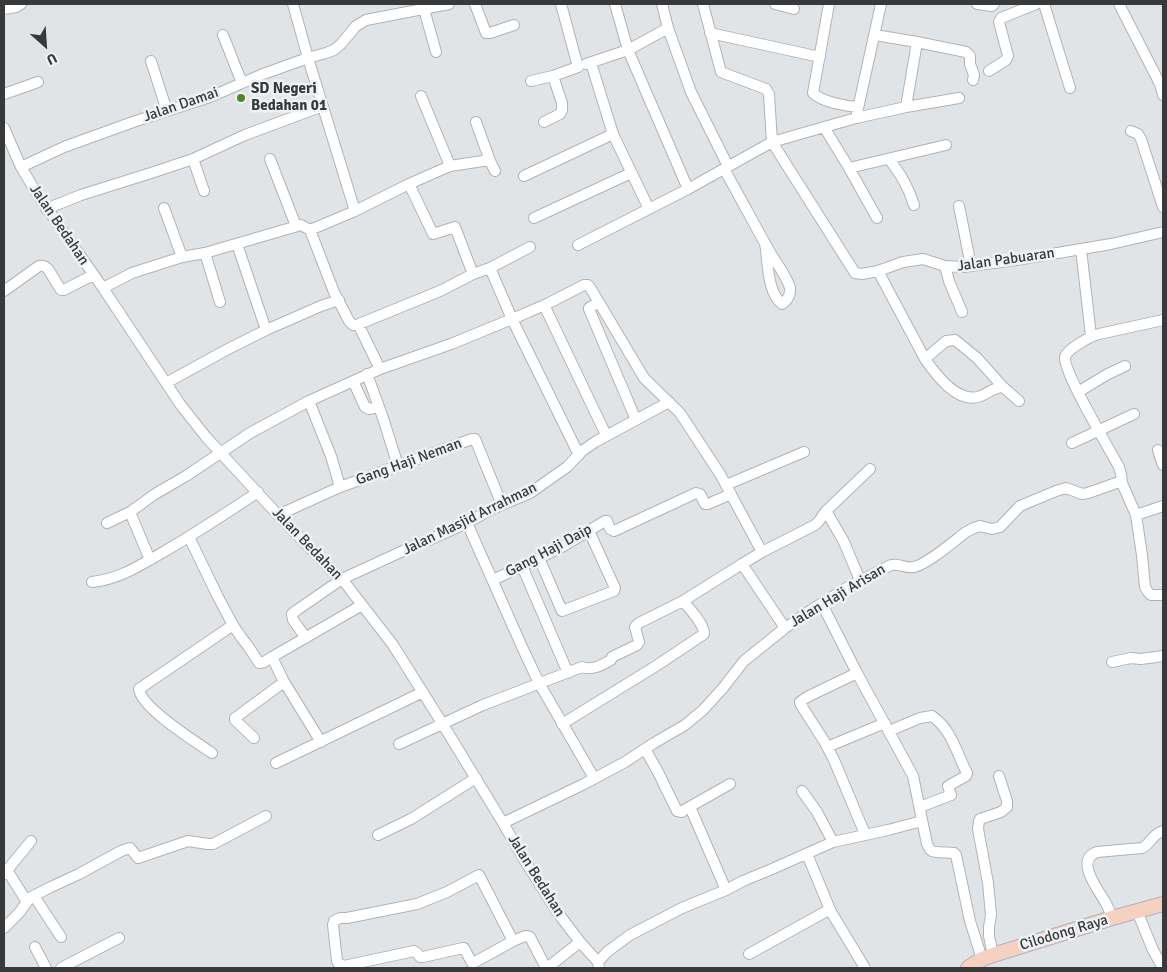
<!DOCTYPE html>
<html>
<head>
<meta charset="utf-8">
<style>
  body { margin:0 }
  #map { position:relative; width:1167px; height:972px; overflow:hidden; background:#e1e4e7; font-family:Signika,sans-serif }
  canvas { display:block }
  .frame { position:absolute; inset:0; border:5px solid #38393b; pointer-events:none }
  .north { position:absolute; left:20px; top:20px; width:50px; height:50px; -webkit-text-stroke:4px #eff2f4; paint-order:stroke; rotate:154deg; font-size:14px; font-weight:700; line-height:20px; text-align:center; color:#38393b }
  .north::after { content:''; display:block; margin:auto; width:18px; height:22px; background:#38393b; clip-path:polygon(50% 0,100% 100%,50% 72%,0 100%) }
</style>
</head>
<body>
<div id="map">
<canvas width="1167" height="972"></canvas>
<div class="frame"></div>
<div class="north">U</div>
</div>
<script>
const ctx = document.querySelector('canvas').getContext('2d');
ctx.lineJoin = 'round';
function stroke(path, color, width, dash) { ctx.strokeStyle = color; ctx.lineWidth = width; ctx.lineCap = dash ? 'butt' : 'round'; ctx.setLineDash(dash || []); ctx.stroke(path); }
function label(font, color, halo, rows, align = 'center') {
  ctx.font = font + ' Signika,sans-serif'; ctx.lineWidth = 5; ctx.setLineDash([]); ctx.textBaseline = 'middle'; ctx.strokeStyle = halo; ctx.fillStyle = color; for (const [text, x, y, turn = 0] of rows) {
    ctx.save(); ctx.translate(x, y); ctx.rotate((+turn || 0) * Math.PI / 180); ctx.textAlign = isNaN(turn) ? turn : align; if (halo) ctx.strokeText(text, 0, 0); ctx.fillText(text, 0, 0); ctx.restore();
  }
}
const street = new Path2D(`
  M293 4 308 58 355 211
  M475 4 486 33H490L514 25
  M615 4 628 50 688 189
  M662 4 668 28 691 92 728 166
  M703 4 721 72 766 89 769 94 772 142 855 273 862 274 878 271 903 262 923 259 945 266 963 267 1016 260 1111 244 1163 232
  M775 4 794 9
  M829 4 813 93C822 102 845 106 858 107
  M977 4 992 6 994 4
  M1044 4 1070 88
  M1119 4 1160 84 1163 95
  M4 9 16 7 21 4
  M424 9 436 52
  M710 33 820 57
  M223 35 242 83
  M875 35 917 42 966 52 970 56V64L974 75 973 80
  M151 61 167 111
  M591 63 613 134 649 209
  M586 64 628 50 668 28
  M989 71 1006 60 1008 56 999 22 1001 18 1036 4
  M531 81 553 76 578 67 561 4
  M4 94 38 82
  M421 96 450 166
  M906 107 917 42
  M857 113 881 4
  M476 122 490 161
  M544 122 560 114 562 110V103L553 76
  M824 127 849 168 877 218
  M4 128 21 167 37 194 103 288 180 404 206 437 278 515 331 570 342 579 393 645 442 723 503 823 525 861 558 913 580 942 598 962 599 968
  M1131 131 1138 134 1141 139 1163 207
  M193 159 204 191
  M270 159 296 226
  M889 159C901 175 908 186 914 205
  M21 167 64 147 133 122 210 97 263 74 308 58 326 53 334 50 341 44 356 26 366 20 449 4
  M849 168 946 145
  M724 169C740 197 755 226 771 254 776 262 788 279 790 288 791 294 787 301 782 304 767 293 768 260 765 243
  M524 176 613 134
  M409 184 433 234 455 227 473 274
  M959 206 971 266
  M164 208 182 257
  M46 209 81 195 151 173 193 159 245 135 323 106
  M534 218 631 173
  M310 230 334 292 349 321 353 325H359
  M237 244 266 330
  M578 245 688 189 772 142 856 118 906 107 959 98
  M1081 249 1091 336
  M205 253 220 302
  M945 266 949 281 962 312
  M490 268 512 319 579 455
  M878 271 925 359C936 375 958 405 981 396 988 393 995 387 1003 387L1019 401
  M103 288 132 273 182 257 205 253 301 225 310 230 355 211 409 184 450 166 483 161H490L495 171
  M4 291 39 266C43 265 45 266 48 269L61 290H64L93 275
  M599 302 589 308V309L636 420
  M544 305 606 435
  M925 359 946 341 955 340 977 358 1003 387
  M380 369 359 326V324L440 291 473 274 490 268 530 247
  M367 374 383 418 398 466
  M353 381 365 407 369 409 379 407
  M166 383 228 349 266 330 321 306 339 300
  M1078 392 1108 374 1125 366
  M309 401 331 456 340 487
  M1072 443 1134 414
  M1158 450 1163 465
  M1122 483 1121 474 1119 467C1110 450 1063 372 1065 357 1067 349 1091 336 1099 334L1163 320
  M726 485 804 452
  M826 511 843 540 860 580
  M130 512 150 560
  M278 515 340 487 472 439H475L502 505
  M1136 515 1163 506
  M107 523 130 512 155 494 186 476 250 433 309 401 380 369 451 344 512 319 547 304 584 285H588L591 289 644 378 680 413 720 474 762 552 742 564 785 628
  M467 523 523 649 539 683 594 778
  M189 537 218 597 233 625 241 637 248 646 259 663 264 662 272 657 283 680 321 742
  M762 552 815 525 819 521 826 511 870 469
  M539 558 562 611 614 591 615 588 589 531
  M522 566 568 673
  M493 580 560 548 605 521H607L610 529 614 531 696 493 700 494 705 504H708L731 494
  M92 582C119 579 137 567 160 554 193 535 225 514 258 492
  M822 604 857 673 913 776 927 844C928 846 930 850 932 851 935 853 949 852 954 853L956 855 970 921 982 959
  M306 638 293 620 292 614 297 610 342 579 418 544 429 540 467 523 490 510 530 493 567 467 582 451 595 442 669 402
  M272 657 362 605
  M1112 662 1131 658 1141 659 1163 656
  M857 673 807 697 800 702 801 705 824 741 834 760 865 834
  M562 724 656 666 704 634C704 624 690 609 683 601
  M889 731 920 718 932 716C952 730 956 752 967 773L966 776 948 786 951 795 920 807
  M254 738 235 720V718L284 682
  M399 744 483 705 582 667C592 671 602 665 611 660L612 657 637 645 639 642 635 627 639 623 683 601 742 564
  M827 747 885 723
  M645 749 658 772 677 811 682 812 684 810 730 784
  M212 753C196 742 141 708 139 689L233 625
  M276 763 423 692
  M802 791 817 812 833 842
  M690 807 726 890
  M503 823 584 784 625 762 654 743 685 725 703 710 723 688 744 661 785 628 811 610 848 587 891 565C899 563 906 569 914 567 928 564 954 541 966 532L974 528 980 526 992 529 1000 527 1020 506 1056 491 1066 488 1082 494 1088 493 1119 482 1122 483 1136 515 1142 555 1145 587 1148 592 1151 595H1163
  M378 835 411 819 476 778
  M807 854 831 912
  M7 870 27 902
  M4 874 31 841
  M34 896 61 937
  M1137 911 1153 950 1163 968
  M1112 918C1110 912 1108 906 1104 900 1097 888 1075 860 1097 852L1142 848C1152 843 1152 834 1163 831
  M4 928 19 913 27 902 31 897 51 887 79 874 121 851 130 848 138 858 188 841 208 844H213L266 816
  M513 941 473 963H472L464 948H463L423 957H420L417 953 414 951 344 966 338 963 337 961 333 925 334 921 340 918H347L417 904 447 892 479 875 513 941 525 936 530 937 546 968
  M35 947 46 968
  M749 954 825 912 829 910 833 915 865 968
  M993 955 989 936V927L991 915 988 883 978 829 979 821 980 819 1001 812 1007 807V801L999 776
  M598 962 607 952 630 935 682 908 726 890 743 881 772 869 833 842 888 830 922 821
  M61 968 119 938
  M547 968 580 942`);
const secondary = new Path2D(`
  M968 968 982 959 993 955 1112 918 1163 904`);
stroke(street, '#b0b3b6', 12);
stroke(secondary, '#b0b3b6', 16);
stroke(street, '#fff', 10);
stroke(secondary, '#f4d1c1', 14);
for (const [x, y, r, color] of [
  [241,98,5,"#4f8823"]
]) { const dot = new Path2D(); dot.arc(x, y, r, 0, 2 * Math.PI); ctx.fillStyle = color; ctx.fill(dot); stroke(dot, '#eff2f4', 2); }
label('bold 15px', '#38393b', '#eff2f4', [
  ["SD Negeri",251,89],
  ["Bedahan 01",251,106]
], 'left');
label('15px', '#38393b', '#eff2f4', [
  ["Jalan Damai",181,105,-19],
  ["Jalan Bedahan",59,225,56],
  ["Jalan Pabuaran",1006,260,-8],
  ["Gang Haji Neman",409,462,-20],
  ["Jalan Masjid Arrahman",470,519,-26],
  ["Jalan Bedahan",307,544,46],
  ["Gang Haji Daip",549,551,-28],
  ["Jalan Haji Arisan",838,596,-31],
  ["Jalan Bedahan",536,876,58],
  ["Cilodong Raya",1064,933,-17]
]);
</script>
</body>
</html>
